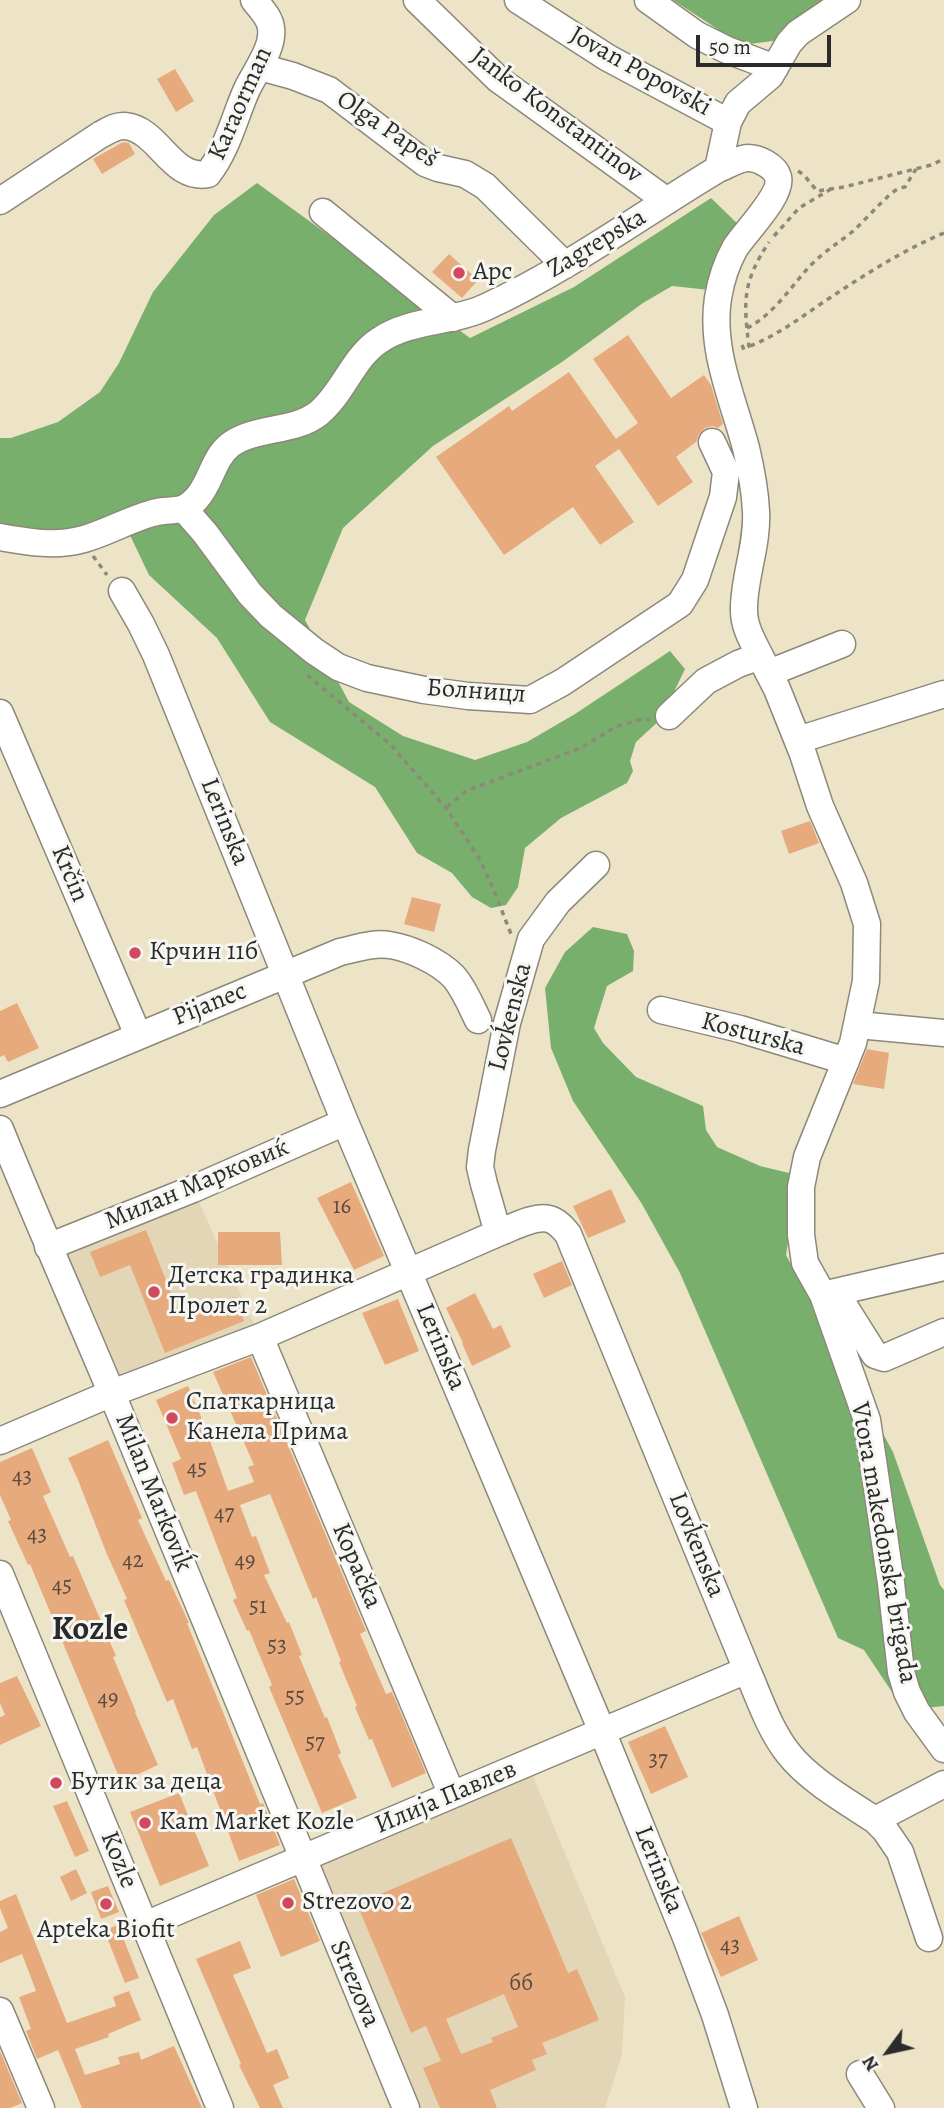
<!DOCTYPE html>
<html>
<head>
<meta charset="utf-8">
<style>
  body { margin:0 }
  #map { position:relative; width:944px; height:2108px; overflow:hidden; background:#ede4c8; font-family:Alegreya,serif }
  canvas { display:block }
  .north { position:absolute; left:853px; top:2017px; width:70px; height:70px; -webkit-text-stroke:5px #f6f6f2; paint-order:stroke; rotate:237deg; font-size:19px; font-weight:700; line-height:28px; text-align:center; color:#2b2b2b }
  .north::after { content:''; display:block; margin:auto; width:24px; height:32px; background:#2b2b2b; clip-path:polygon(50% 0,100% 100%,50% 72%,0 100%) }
  .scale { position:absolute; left:696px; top:35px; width:135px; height:32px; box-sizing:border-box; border:4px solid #2b2b2b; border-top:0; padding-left:9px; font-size:21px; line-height:24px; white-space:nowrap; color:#2b2b2b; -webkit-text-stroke:5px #f6f6f2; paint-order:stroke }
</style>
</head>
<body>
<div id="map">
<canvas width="944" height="2108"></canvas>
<div class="north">N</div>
<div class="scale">50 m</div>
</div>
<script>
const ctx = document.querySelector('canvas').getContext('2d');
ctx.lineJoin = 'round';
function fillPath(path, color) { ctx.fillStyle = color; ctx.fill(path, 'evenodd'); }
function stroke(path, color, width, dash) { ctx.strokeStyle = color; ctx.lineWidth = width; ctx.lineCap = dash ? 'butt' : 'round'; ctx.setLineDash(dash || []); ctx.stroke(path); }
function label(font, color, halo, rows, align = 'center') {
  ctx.font = font + ' Alegreya,serif'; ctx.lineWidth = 6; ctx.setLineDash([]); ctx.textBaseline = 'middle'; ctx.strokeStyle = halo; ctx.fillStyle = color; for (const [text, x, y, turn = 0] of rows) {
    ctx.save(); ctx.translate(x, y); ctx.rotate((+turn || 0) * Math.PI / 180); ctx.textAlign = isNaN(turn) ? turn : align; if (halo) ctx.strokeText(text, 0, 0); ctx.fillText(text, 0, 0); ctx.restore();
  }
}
fillPath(new Path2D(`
  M193 1189 260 1337 112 1393 48 1247Z
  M532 1774 625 1997 622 2055 605 2108H420L317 1863Z`), '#e2d6b7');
fillPath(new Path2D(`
  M673 0H857L788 39 742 45Z
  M257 183 470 338 574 287 711 198 742 228 719 291 672 286 643 303 562 362 433 446 343 528 305 620 349 702 403 736 475 760 527 742 575 714 670 651 685 669 661 719 636 742 630 761 633 771 627 783 561 818 525 848 518 887 506 905 491 908 472 897 452 873 417 853 375 787 270 722 217 638 149 575 128 531 47 532 0 529V438H11L58 422 100 392 119 363 153 292 214 215Z
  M593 927 627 934 634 951 633 971 607 986 594 1028 603 1043 636 1077 703 1106 706 1130 717 1147 760 1166 789 1173 796 1188 786 1255 893 1452 940 1585 944 1590V1706L904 1710 864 1650 838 1638 680 1273 642 1204 573 1101 551 1048 545 988 565 952Z`), '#79af6c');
fillPath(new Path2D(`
  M175 69 194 101 176 112 157 79Z
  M123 142 129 143 135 154 102 174 93 159Z
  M449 254 478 280 462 298 432 272Z
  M628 335 671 398 704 375 711 385 723 424 718 428 713 426 705 428 699 434 696 442 676 457 693 482 658 506 619 449 595 466 634 522 600 545 573 507 504 555 436 457 509 406 512 411 569 372 616 439 638 423 593 359Z
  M810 821 819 843 789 854 781 831Z
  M412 897 441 904 434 932 404 924Z
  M17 1003 39 1048 8 1062 4 1055 0 1057V1011Z
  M867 1049 889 1053 884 1089 853 1084Z
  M351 1182 384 1256 354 1270 317 1198Z
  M611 1189 626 1222 588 1238 573 1206Z
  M146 1230 181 1318 234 1297 244 1321 165 1353 130 1265 100 1277 90 1252Z
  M218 1232H280L282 1265H218Z
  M562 1261 572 1285 544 1298 533 1274Z
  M475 1293 493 1329 501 1325 511 1347 472 1366 462 1343H463L446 1308Z
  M398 1299 419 1351 385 1365 362 1313Z
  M251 1357 366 1631 360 1634 386 1694 392 1692 426 1773 392 1788 372 1739 369 1740 355 1707 357 1706 339 1662 341 1661 316 1597 313 1599 270 1494 240 1505 252 1537 256 1536 270 1573 264 1575 287 1623 289 1622 302 1655 299 1656 325 1718 327 1717 341 1753 338 1755 357 1798 322 1813 269 1687 272 1685 249 1630 247 1631 233 1600 237 1598 196 1491 184 1495 172 1463 181 1459 156 1400 188 1386 204 1424 228 1491 254 1482 248 1467 254 1465 213 1372Z
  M108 1440 142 1518 138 1520 166 1581 169 1580 189 1623H187L260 1804 263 1803 280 1845 239 1861 197 1747 192 1749 173 1699 167 1702 124 1600 127 1599 106 1552 78 1480 68 1458Z
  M32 1448 51 1492 43 1496 70 1557 73 1556 116 1656 113 1657 136 1712H135L158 1765 121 1782 30 1564 28 1565 8 1521 11 1520 0 1495V1462Z
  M17 1676 41 1726 0 1745V1717L5 1715 0 1703V1683Z
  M665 1726 688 1777 651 1794 628 1742Z
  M179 1793 209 1866 160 1886 130 1812Z
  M67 1801 89 1851 75 1857 53 1806Z
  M511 1838 568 1973 577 1969 599 2020 542 2043 547 2054 532 2060 536 2070 490 2090 497 2108H440L423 2068 441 2061 426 2026 411 2033 357 1904ZM504 1994 518 2027 491 2038 493 2042 461 2054 446 2019Z
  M76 1869 87 1893 71 1901 60 1877Z
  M294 1879 320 1941 281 1957 256 1895Z
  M108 1886 119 1912 101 1919 91 1892Z
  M16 1894 67 2023 116 2006 113 1997 129 1991 141 2020 108 2034 109 2037 75 2049 85 2075 120 2064 118 2057 139 2052 141 2060 174 2046 202 2108H82L58 2050 37 2059 26 2031 31 2029 19 1997 36 1991 22 1954 0 1963V1932L8 1928 0 1908V1901Z
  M739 1916 758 1960 721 1977 701 1933Z
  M118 1925 139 1978 125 1983 104 1930Z
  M240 1941 251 1968 233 1975 267 2053 277 2049 289 2078 273 2085 283 2108H260L239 2065 241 2064 196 1959Z
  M0 2051 22 2103 10 2108H0Z`), '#e7aa7d');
const minor = new Path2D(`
  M417 0 498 79 667 201
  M518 0 608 58 728 122
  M648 0 697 35 727 50 775 68
  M260 67 293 76 329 90 425 163 438 168 465 174 485 186 565 265
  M718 169C726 166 739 158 748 158 758 158 775 166 778 177 783 195 745 232 735 248 726 264 721 280 718 298 710 350 733 399 746 448 751 469 755 490 756 511 758 545 743 580 744 611 744 627 753 642 760 656
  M0 201 100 135C108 131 116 125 125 126 159 129 171 181 208 174 228 148 234 118 247 89 255 72 274 48 271 28 270 17 260 8 254 0
  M323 212 453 318
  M184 509 205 533 250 594 271 616 314 651 338 667 367 678 424 690 468 696 530 700 563 682 680 604 695 580 723 497 726 472 712 442
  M0 537C28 542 56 547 84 539 108 532 130 519 153 513 172 507 181 516 197 498 211 483 213 458 230 445 256 426 294 433 319 413 344 392 353 357 380 340 411 319 452 323 486 307 568 269 641 215 718 169L728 122 738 103 770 76 789 43 798 33 847 0
  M122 591 141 624 156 655 345 1122 602 1731 685 1935 715 2015 744 2108
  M769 673 842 644
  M0 713 138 1035
  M669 716 706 681 738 664 760 656 777 689 803 754 820 806 854 883 867 924 866 981 853 1043 807 1157 801 1187V1235L805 1263 823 1295 867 1420 891 1583 901 1672 907 1692 917 1712 944 1749
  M798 740 944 694
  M661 1010 740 1029 846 1061
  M858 1025 944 1033
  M0 1094 340 952C355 949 373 942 389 945 410 948 438 961 453 976 464 988 471 1006 478 1020
  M0 1129C36 1218 75 1306 112 1394 211 1632 307 1871 406 2108
  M498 1233 484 1184 480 1167 482 1150 507 1023 531 939 558 902 596 865
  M48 1247 193 1189 345 1122
  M836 1293 875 1355 884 1358 944 1332
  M823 1295 944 1267
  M260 1337 452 1795
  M0 1441 112 1393 260 1337 498 1233C512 1228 534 1215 549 1219 557 1221 563 1228 568 1234L747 1670C759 1697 769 1729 788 1753 809 1780 846 1801 875 1820L944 1784
  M0 1574 220 2108
  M875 1820 885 1830 900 1852 929 1938
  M145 1925 747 1670
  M0 2011 41 2108
  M860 2074 881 2108`);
stroke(minor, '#8c887a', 29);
stroke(new Path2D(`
  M798 171 804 175 817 191 844 187 931 165 944 159
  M774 236 799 208 831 189
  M747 328C773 315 790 288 809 267 822 253 837 244 852 232 861 224 870 214 879 205 887 198 894 188 905 187L916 169
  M742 345 744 350 749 346C743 300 743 282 769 242
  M750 346C778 335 800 318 825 301 863 276 901 251 944 233
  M93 556 107 575
  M307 675 391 745 446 808 479 858 493 888 511 934
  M447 807 466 791 581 748 615 727 642 719 650 720`), '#8c887a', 3.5, [5, 5]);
stroke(minor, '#fff', 26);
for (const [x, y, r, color] of [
  [459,273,7,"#d1495b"],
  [135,953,7,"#d1495b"],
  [154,1292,7,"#d1495b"],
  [172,1418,7,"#d1495b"],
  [56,1783,7,"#d1495b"],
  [145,1823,7,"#d1495b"],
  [288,1903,7,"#d1495b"],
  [106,1904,7,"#d1495b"]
]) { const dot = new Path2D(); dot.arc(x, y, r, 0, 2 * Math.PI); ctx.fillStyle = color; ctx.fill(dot); stroke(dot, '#f6f6f2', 2.5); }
label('23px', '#5a4b40', null, [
  ["16",342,1207],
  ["45",197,1469],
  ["43",22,1477],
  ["47",224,1514],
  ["43",37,1535],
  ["42",133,1561],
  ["49",245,1561],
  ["45",62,1586],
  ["51",258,1607],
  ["53",277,1646],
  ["55",295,1697],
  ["49",108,1699],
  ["57",315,1743],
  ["37",658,1760],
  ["43",730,1946],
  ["бб",521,1984]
]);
label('26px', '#2b2b2b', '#f6f6f2', [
  ["Jovan Popovski",640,72,29],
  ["Karaorman",241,104,-66],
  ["Janko Konstantinov",556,116,37],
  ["Olga Papeš",387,130,34],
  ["Zagrepska",597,244,-31],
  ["Болницл",476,692,4],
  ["Lerinska",224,822,68],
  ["Krčin",69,874,67],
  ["Pijanec",210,1005,-22],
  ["Lovḱenska",511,1017,-76],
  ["Kosturska",753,1035,15],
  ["Милан Марковиќ",197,1185,-23],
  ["Lerinska",440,1347,67],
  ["Milan Markoviḱ",153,1493,68],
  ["Vtora makedonska brigada",883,1543,80],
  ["Lovḱenska",696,1545,68],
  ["Kopačka",356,1566,67],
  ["Илија Павлев",446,1798,-23],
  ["Kozle",118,1860,68],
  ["Lerinska",658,1870,68],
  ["Strezova",354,1984,67]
]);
label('26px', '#2b2b2b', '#f6f6f2', [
  ["Арс",473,273],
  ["Крчин 11б",149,953],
  ["Детска градинка",168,1277],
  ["Пролет 2",168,1307],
  ["Спаткарница",186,1403],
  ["Канела Прима",186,1433],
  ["Бутик за деца",70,1783],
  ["Kam Market Kozle",159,1823],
  ["Strezovo 2",302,1903],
  ["Apteka Biofit",106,1931,"center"]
], 'left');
label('bold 33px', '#2b2b2b', '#f6f6f2', [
  ["Kozle",90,1631]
]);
</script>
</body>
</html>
